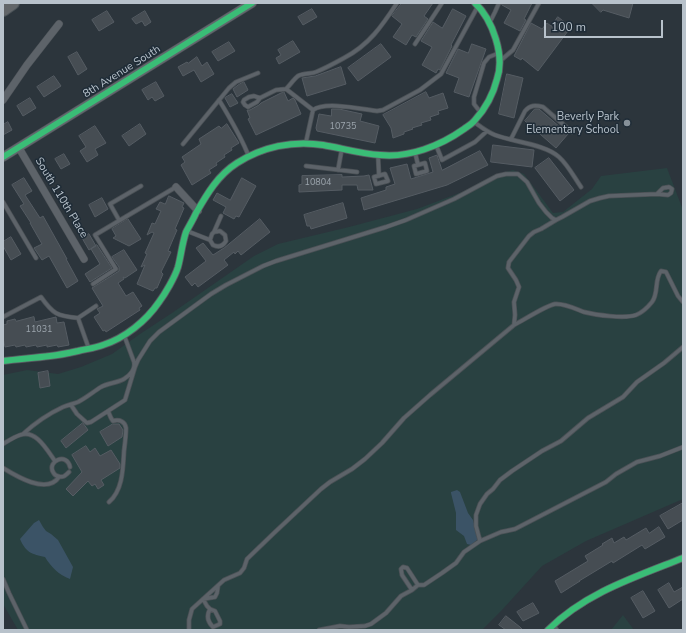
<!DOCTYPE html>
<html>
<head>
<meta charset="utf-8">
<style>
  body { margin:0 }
  #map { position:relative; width:686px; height:633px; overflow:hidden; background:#2c353c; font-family:"Nunito Sans",sans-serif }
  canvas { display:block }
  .frame { position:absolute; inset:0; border:4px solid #b8c2cb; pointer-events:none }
  .scale { position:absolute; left:544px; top:20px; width:119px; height:18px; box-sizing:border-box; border:2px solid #b8c2cb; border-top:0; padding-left:5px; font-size:12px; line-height:14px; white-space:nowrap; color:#b8c2cb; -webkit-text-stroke:3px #1f2c37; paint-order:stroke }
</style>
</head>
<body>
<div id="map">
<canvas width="686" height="633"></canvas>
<div class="frame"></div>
<div class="scale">100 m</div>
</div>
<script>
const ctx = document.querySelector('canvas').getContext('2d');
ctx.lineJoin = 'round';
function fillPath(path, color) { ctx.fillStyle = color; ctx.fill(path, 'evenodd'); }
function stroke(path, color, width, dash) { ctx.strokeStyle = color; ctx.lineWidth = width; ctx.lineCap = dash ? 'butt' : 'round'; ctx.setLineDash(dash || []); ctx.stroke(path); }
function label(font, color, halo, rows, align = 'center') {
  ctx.font = font + ' "Nunito Sans",sans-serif'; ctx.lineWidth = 3; ctx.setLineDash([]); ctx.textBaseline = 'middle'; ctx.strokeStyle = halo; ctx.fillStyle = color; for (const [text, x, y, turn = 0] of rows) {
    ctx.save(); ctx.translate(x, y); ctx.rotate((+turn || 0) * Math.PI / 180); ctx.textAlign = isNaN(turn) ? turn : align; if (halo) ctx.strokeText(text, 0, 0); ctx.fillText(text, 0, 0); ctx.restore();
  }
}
fillPath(new Path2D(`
  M667 168 683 210V499L586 541 542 566 502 610 482 630H18L3 604V375L27 370 58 374 81 367 112 354 140 334 172 313 254 256 278 244 349 227 417 209 462 192 494 175 513 170 524 174 553 213 563 212 592 189 601 176Z
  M623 615 634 630H611Z`), '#294141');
fillPath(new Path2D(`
  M457 490 460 492 468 513 473 520 478 538 477 540 471 545 467 544 464 536 456 530V513L451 493V492Z
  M39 520 43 527 46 531 51 534 58 540 73 567 70 579C59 575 51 567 45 557 32 554 26 553 20 539L34 523Z`), '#3b5366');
const building = new Path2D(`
  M402 3H433L424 16 428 19 416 37 412 35 406 45 393 37 402 24 392 16Z
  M502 3H532L524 19 526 20 520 31 504 23 511 10 502 5Z
  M592 3H633L629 18 603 10 601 12Z
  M312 9 317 17 303 25 298 17Z
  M453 9 466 16 451 45 452 46 440 70 438 69 436 73 422 65 432 47 421 41 433 22 442 28Z
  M107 11 114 22 99 31 92 20Z
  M145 11 151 22 145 26 142 21 136 24 132 19Z
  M558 17 571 27 538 71 522 58 521 60 514 56 531 23 542 29 547 23 551 26Z
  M293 41 300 52 279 64 276 58 281 55 278 50Z
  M229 42 235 51 218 61 212 52Z
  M381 44 391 57 358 81 348 68Z
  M472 44 486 49 469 97 454 92 459 78 446 73 458 49 468 53Z
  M77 52 87 69 78 75 68 57Z
  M197 57 202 66 207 62 214 74 201 82 194 70 183 76 178 67 187 62 188 63Z
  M341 67 346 84 307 96 302 78 315 76Z
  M507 74 523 78 514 118 499 114Z
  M54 76 61 86 44 97 37 87Z
  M156 82 164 96 155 101 152 97 148 100 142 90Z
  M244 82 248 90 237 97 233 89 238 85Z
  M284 92 288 101 293 98 295 100 301 114 256 135 248 119 250 118 247 110H250L259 105 261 103 281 93Z
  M426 92 429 98 443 93 448 108 438 111 439 114 430 117 431 120 421 123 422 125 412 128 413 129 404 132V134L393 138 391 128 383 115Z
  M232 94 238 103 230 107 225 98Z
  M30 98 36 108 23 116 17 106Z
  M332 109H339L362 114 360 121 379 126 375 143 317 131 316 128 319 114 331 116Z
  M535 109H539L568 134 556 148 525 121Z
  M8 122 12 130 3 135V125Z
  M140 124 146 134 129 146 122 136Z
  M227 124 239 143 231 148 232 150 224 155 225 157 216 163 217 165 209 170 211 173 192 185 181 165 185 162 182 157 201 144 199 139 219 126 221 128Z
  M95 126 106 143 95 149 98 155 87 162 80 151 86 147 79 136Z
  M493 145 534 150 532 167 491 162Z
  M480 151 488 165 447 185 364 210 361 198 386 190V187L395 184 390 168 407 164 411 179 433 172 429 158 437 155 442 170Z
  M64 154 70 164 61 169 55 159Z
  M549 158 574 190 560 201 535 168Z
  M342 175V177L364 176 369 175 373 190H358L357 185H342V190L299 192V185L302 184V176Z
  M24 178 32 191 25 195 40 218 43 216 67 259H66L78 281 67 288 49 256 42 260 34 248 42 244 30 223H31L20 206 24 204 12 185Z
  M242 178 256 186 239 217 236 216 234 219 223 213 226 207 213 200 217 193 230 200Z
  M169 196 184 203 182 207 184 208 175 229 177 230 168 251 171 252 161 272 163 274 157 288H155L153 291 137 284 145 265 141 267 147 254 145 253 154 233 152 232 147 235 152 223 155 224 161 211 156 209 160 202 165 204Z
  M102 198 108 209 95 217 89 205Z
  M343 203 347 218 311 229 310 226H307L304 215Z
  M128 219 141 239 129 246 113 238 116 236 112 229Z
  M260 219 270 232 241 255 238 251 235 254 234 252 224 260 228 265 198 287 195 283 192 286 185 277 206 261 196 248 203 243 213 255 224 248Z
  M89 234 96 246 89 250 82 238Z
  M11 237 21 254 11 260 3 246V242Z
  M97 245 112 268 90 282 85 274 100 264 91 249Z
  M124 250 137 270 125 278 123 277 124 279 118 283 126 296 133 292 142 306 139 308 140 310 106 332 105 330 103 331 94 317 100 313 97 309 103 306 92 288 119 271V267L112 257Z
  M34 317 35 322 56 317 57 323 64 322 69 345 58 347 57 345 47 347V345L37 347 36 345 26 347 25 345 16 347 15 345 5 347 3 338V325L7 324V321L15 319 16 321Z
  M48 371 50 386 40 388 38 373Z
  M83 423 88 430 66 448 61 441Z
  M113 424H119L123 430 122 437 108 446 100 432Z
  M86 446 90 452 95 448 100 456 111 450 120 464V468L101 480 104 485 98 489 95 484 92 486 88 481 73 496 66 489 82 472 72 455Z
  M683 503V520L668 529 660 516Z
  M659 527 665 537 645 549 642 545 613 563 612 561 579 581H580L561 593 555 581 588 561 585 556 603 545 602 544 612 538 614 543 624 537 626 540 646 528 649 533Z
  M669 583 674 592 683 587V599L669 608 658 590Z
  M643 591 655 611 643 618 631 598Z
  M533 603 539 613 523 621 517 612Z
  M506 616 520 627 523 630H506L499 625Z`);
fillPath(building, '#464d53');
stroke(building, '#555c63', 1);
const lane = new Path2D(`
  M490 22 495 12 499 3
  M415 44 442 3
  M500 61 513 50 539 3
  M286 89C290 85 294 79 298 76 303 73 311 74 316 72 326 68 335 63 344 58 369 45 382 26 397 3
  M260 98 257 102 248 107 245 105 243 102 244 100 249 97 254 96 260 98 276 90 286 89 313 110C325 101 361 109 377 111L383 110 420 90 441 74 478 6
  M219 100C230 118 241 136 249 157
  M481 113 474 104V97L484 63 489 57 499 53
  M474 122C481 127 487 132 495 135 513 142 545 144 559 157 568 165 574 177 581 187
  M511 139 525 111C530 105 535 105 543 107L572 132
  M306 142 313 110
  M183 144 229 88 236 82 258 73
  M436 145 442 160 475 142 487 131
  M415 152 418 165
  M378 155 379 176
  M425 163 427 171 416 174 414 166Z
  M306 166 357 172
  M338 170 342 148
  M385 174 388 181 376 184 374 177Z
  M3 202 36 258
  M119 220 110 204 141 186
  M187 231 210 240
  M214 232 220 231 225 235 226 241C223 246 219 248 213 245L210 240 212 234 214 232 221 216
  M93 284 116 269 95 235 176 187
  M3 317 41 297C53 314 57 316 78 318
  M514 325C524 320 545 306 555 304 564 303 576 309 584 312 596 315 624 319 636 315 641 313 648 307 652 302 659 293 654 280 661 271L666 272 678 296 683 302
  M89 349 78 318 96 306
  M71 405 77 414 87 423 91 422 125 400 135 367 138 360 150 341 159 332 211 294 226 285 263 266 276 261 386 227 406 220 454 199 497 176 506 174H518L527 182 539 203 546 212 552 218 556 220 562 217 590 201 600 198 609 196 657 194 668 195 671 193 672 189 669 187 663 188 657 194
  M108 411 111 418 113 421C120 419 125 422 126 428 126 436 125 443 124 451 123 468 123 490 109 502
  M23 434C35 423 48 414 63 407 68 405 73 404 78 402 86 398 93 392 101 387 108 383 117 383 124 379 130 375 136 370 134 362L124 335
  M3 444C8 441 14 437 20 435 36 429 47 450 55 461
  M3 468C16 476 47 495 59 477
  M69 472C65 476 63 478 58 476 55 476 55 475 53 472 47 461 67 452 70 467
  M480 541 501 532 506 531 515 529 546 513 606 482 616 474 637 462 660 456 683 447
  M3 579 9 593 27 630
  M418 585 407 568 403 567 401 569 402 575 412 590 418 585H424L442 573 456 563 464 552 480 541 476 526V515L480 504 487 494 493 489 500 480 512 471 542 451 561 441 588 418 623 397 637 382 664 363 683 347
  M210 609 215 611 220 621V624L213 627C208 622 206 616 210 609L207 606 203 599 215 597 217 593 218 586
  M553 625 557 630
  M189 630V620L192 609 224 580 240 573 244 568 247 559 274 533 321 489 330 482 352 469 365 459 382 443 404 418 430 395 514 325 515 315 514 302 519 287 516 280 508 268 509 262 529 236 534 232 541 229 556 220
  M319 630 340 626 349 627 365 626 371 624 386 613 401 596 412 590`);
const street = new Path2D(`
  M3 100 27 65 59 24
  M19 148 84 259
  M176 187 198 211
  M3 361C19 359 34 358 50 356 59 355 69 353 78 351 86 349 95 348 103 345 125 338 146 321 159 302 165 294 175 277 178 267 181 256 182 244 186 232 189 226 193 220 196 213 207 194 218 175 237 163 262 147 293 140 323 145 341 148 361 154 380 155 409 158 440 146 464 129 468 126 472 124 475 120 486 108 493 95 497 79 505 56 493 20 475 3
  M548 630C585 593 635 577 683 558`);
const secondary = new Path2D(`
  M3 157 252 3`);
const highway = new Path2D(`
  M3 10 13 3`);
stroke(lane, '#4b5156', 5);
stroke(street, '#4b5156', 8);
stroke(secondary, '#4b5156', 10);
stroke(highway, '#495157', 14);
stroke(lane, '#5d6369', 3.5);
stroke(street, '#5d6369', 7);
stroke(secondary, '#62676d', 9);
stroke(highway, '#626669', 12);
stroke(new Path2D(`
  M3 157 252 3
  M3 361C19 359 34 358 50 356 59 355 69 353 78 351 86 349 95 348 103 345 125 338 146 321 159 302 165 294 175 277 178 267 181 256 182 244 186 232 189 226 193 220 196 213 207 194 218 175 237 163 262 147 293 140 323 145 341 148 361 154 380 155 409 158 440 146 464 129 468 126 472 124 475 120 486 108 493 95 497 79 505 56 493 20 475 3
  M548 630C585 593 635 577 683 558`), '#3abd76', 6);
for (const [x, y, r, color] of [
  [627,123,4,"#879199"]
]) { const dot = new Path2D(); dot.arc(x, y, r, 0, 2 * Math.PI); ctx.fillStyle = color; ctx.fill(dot); stroke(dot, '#1f2c37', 1.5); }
label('9px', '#9ca5ad', null, [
  ["10735",343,127],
  ["10804",318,183],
  ["11031",39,330]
]);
label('11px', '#b8c2cb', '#1f2c37', [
  ["8th Avenue South",122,72,-32],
  ["South 110th Place",61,198,59]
]);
label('11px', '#b8c2cb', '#1f2c37', [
  ["Beverly Park",619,117],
  ["Elementary School",619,130]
], 'right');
</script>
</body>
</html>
